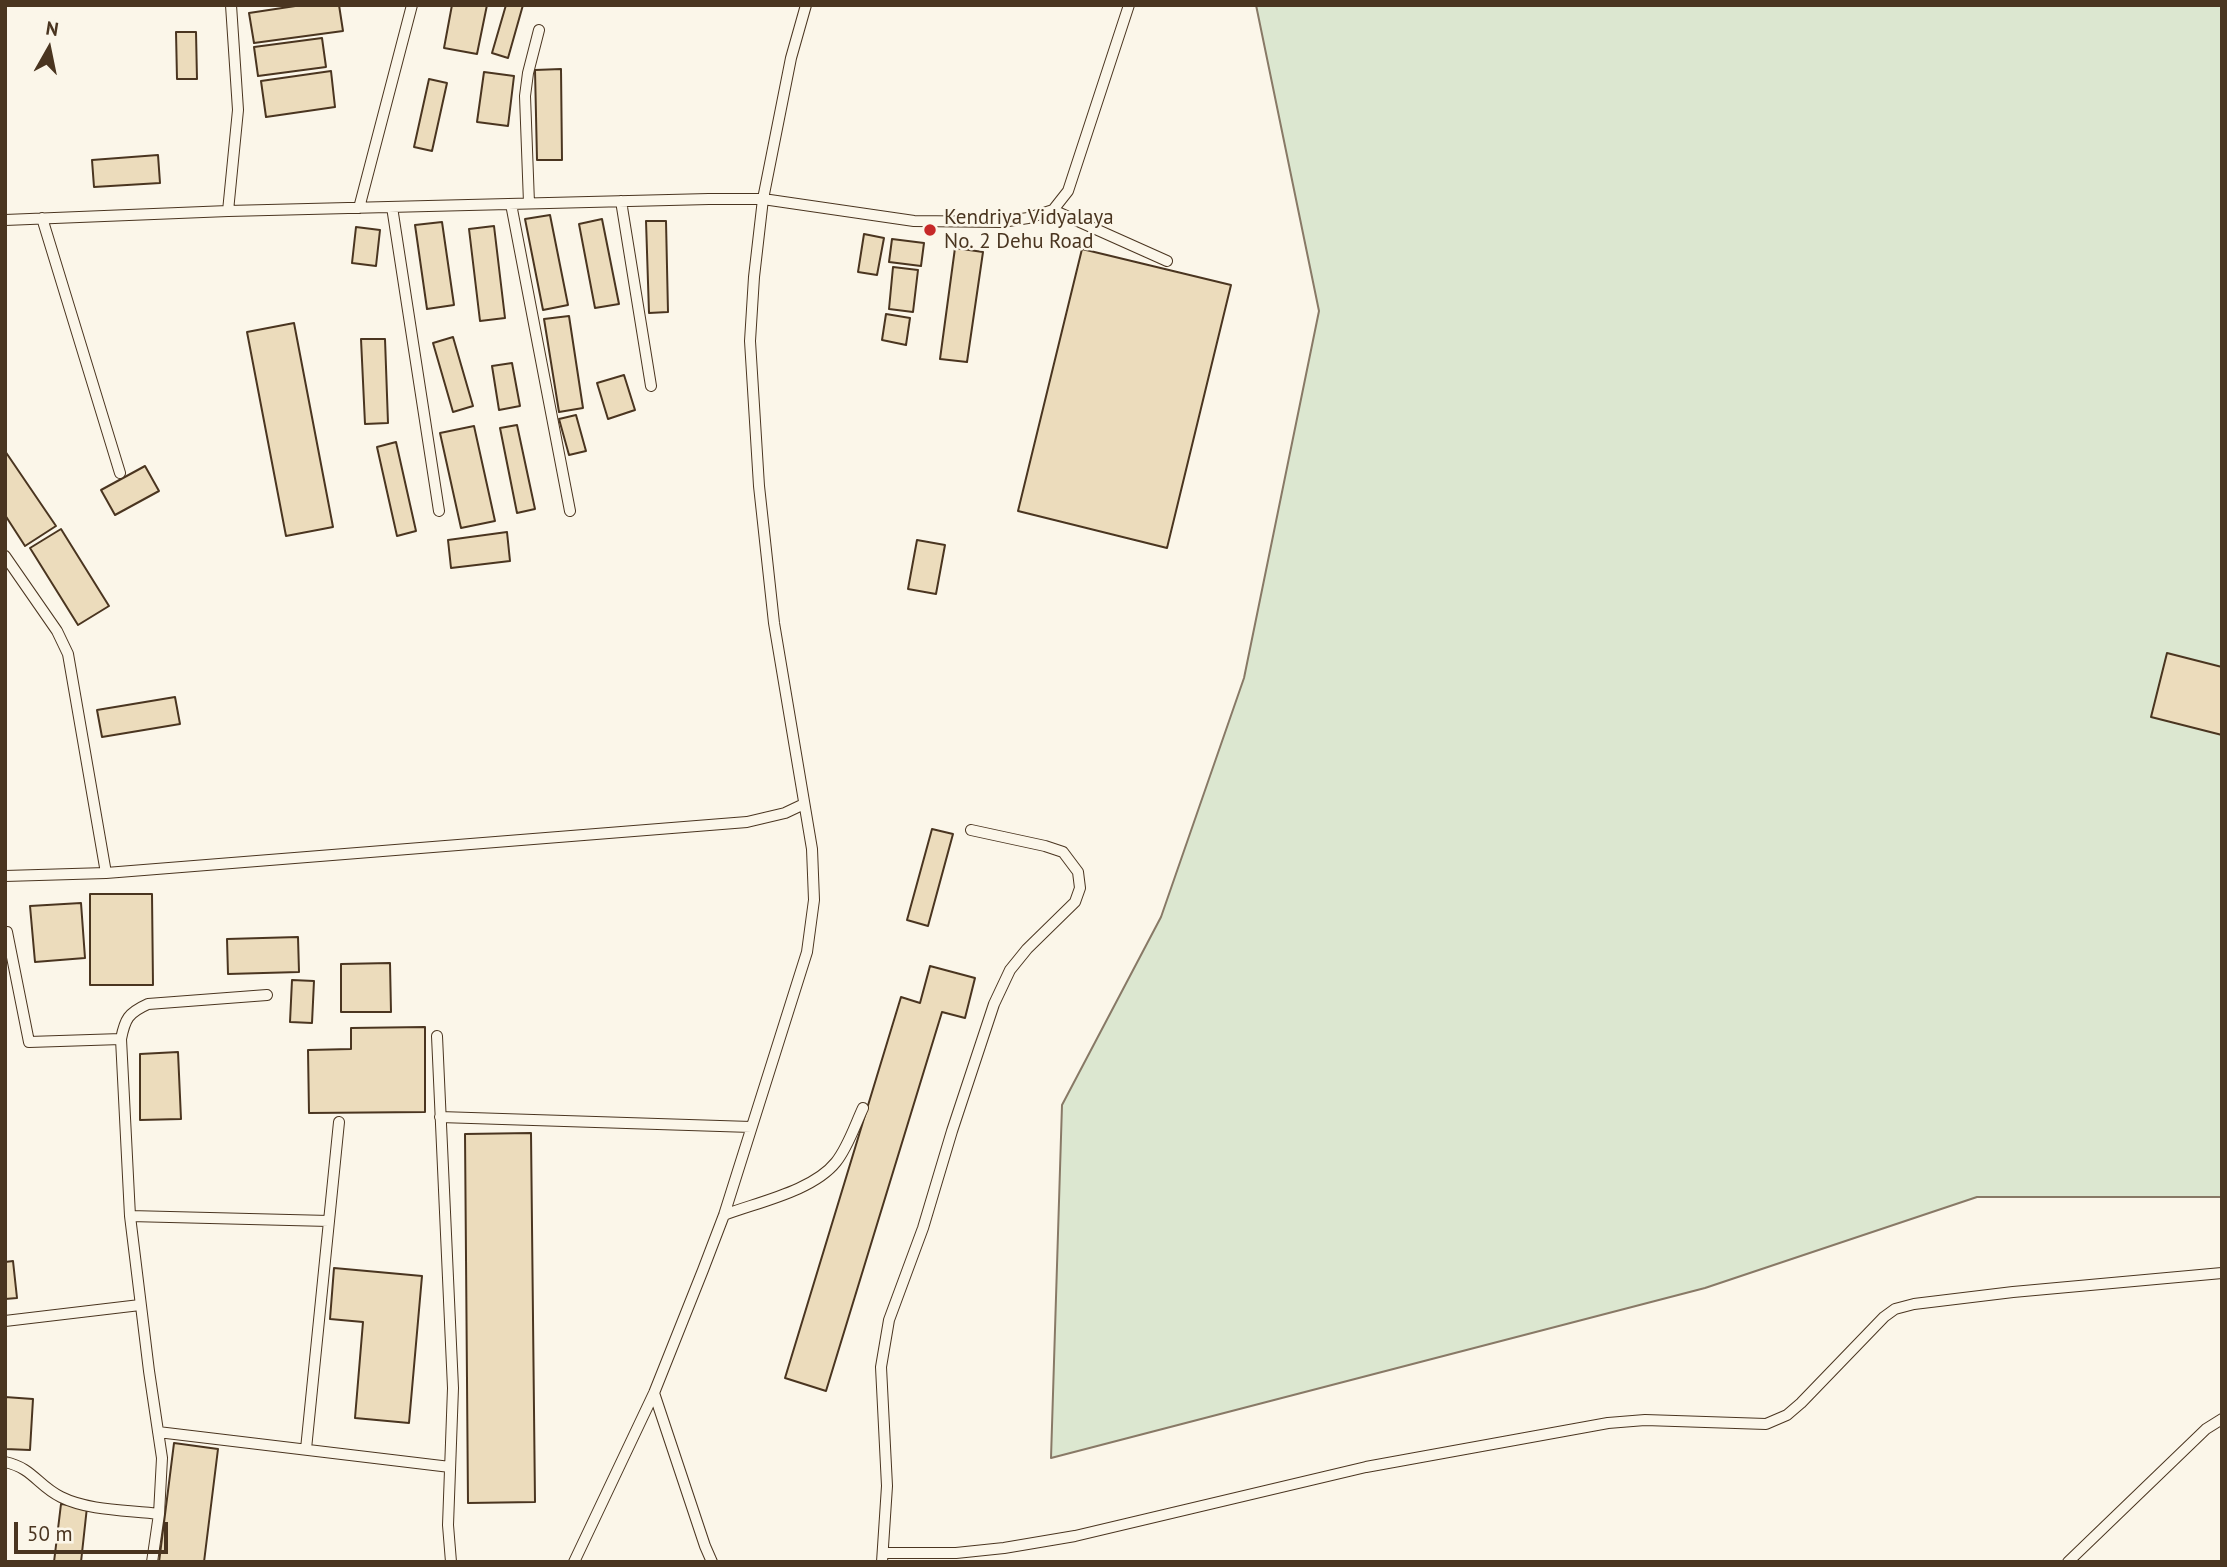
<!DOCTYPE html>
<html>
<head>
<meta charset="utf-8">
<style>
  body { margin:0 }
  #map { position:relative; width:2227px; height:1567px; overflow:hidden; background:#fbf6e9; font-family:"PT Sans",sans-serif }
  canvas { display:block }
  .frame { position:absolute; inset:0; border:7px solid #4a3520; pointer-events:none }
  .north { position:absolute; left:14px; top:14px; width:70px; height:70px; -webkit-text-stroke:5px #fbf6e9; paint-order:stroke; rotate:9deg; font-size:19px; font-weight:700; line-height:28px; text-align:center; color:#4a3520 }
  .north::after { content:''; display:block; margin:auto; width:24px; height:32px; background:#4a3520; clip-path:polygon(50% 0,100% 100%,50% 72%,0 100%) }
  .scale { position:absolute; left:14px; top:1522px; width:154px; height:32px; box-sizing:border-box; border:4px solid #4a3520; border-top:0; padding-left:9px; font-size:21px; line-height:24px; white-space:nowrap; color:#4a3520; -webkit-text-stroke:5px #fbf6e9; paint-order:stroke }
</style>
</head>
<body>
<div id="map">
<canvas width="2227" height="1567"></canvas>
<div class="frame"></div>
<div class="north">N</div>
<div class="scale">50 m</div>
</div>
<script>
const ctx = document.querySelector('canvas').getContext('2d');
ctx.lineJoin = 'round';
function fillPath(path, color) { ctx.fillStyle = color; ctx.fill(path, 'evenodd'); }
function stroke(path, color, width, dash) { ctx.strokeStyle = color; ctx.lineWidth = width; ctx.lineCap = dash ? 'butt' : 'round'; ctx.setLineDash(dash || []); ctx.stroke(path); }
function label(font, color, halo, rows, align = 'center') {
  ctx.font = font + ' "PT Sans",sans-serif'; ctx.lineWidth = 5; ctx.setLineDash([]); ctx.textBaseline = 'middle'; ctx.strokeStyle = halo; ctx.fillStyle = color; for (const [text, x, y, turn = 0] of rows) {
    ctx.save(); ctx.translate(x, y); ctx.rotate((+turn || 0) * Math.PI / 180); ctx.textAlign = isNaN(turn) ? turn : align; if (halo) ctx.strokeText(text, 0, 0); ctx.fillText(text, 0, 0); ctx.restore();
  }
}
const green = new Path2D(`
  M1256 5H2222V1197H1977L1705 1288 1051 1458 1062 1105 1161 917 1244 678 1319 311Z`);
fillPath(green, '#dce7d0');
stroke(green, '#887966', 2);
const building = new Path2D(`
  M302 5H339L343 31 254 43 249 13Z
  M452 5H487L477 54 444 48Z
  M506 5H523L508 58 492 53Z
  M176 32H196L197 79H177Z
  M322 38 326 67 258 76 254 47Z
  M561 69 562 160H537L535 70Z
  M331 71 335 107 266 117 261 81Z
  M484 72 514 76 508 126 477 122Z
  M429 79 447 83 432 151 414 147Z
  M158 155 160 183 94 187 92 160Z
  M550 215 568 305 543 310 525 219Z
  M602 219 619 304 595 308 579 224Z
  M646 221H666L668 312 649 313Z
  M442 222 454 305 427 309 415 225Z
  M494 226 505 318 480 321 469 229Z
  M356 227 380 230 376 266 352 263Z
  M864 234 884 238 877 275 858 272Z
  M892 239 924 243 921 266 889 262Z
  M955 248 983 252 967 362 940 359Z
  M1082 249 1231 285 1167 548 1018 511Z
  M893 267 918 270 913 312 889 309Z
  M886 314 910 318 906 345 882 340Z
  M569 316 583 408 559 412 544 319Z
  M294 323 333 527 286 536 247 332Z
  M453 337 473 406 453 412 433 343Z
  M361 339H385L388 423 365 424Z
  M512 363 520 406 499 410 492 366Z
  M624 375 635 410 608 419 597 383Z
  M576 415 586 451 569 455 559 419Z
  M517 425 535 509 517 513 500 428Z
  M474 426 495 521 461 528 440 433Z
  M396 442 416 531 397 536 377 447Z
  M5 451 56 526 25 546 5 515Z
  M145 466 159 491 115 515 101 490Z
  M61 529 109 606 78 625 30 548Z
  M507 532 510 561 451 568 448 540Z
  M917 540 945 545 936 594 908 589Z
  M2167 653 2222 667V735L2151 717Z
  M175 697 180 724 102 737 97 710Z
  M932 829 953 834 928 926 907 920Z
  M90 894H152L153 985H90Z
  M81 903 85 958 35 962 30 906Z
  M298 937 299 972 228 974 227 939Z
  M390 963 391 1012H341V964Z
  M930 966 975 978 965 1018 942 1012 826 1391 785 1378 901 997 920 1003Z
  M292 980 314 981 312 1023 290 1022Z
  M425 1027V1112L309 1113 308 1050 351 1049V1028Z
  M178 1052 181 1119 140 1120V1054Z
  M531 1133 535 1502 468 1503 465 1134Z
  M13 1261 17 1298 5 1299V1262Z
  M334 1268 422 1276 409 1423 355 1418 363 1322 330 1319Z
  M5 1397 33 1399 30 1450 5 1449Z
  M174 1443 218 1449 204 1562H159Z
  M61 1504 87 1507 81 1562H54Z`);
fillPath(building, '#ecdcbc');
stroke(building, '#4a3520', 2);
const service = new Path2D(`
  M621 201 651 386
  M529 203 525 96 528 73 539 30
  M511 204 570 511
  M392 207 439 511
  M359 208 412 5
  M1053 210 1167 261
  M228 211 238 110 231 5
  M42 218 120 473
  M5 220 228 211 709 199H763L914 221 1002 222 1028 218 1053 210 1068 191 1129 5
  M5 556 57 631 68 654 106 873
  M5 876 106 873 747 822 785 813 804 804
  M5 932H7L29 1042 121 1039
  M437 1036 453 1388 448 1525 451 1562
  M440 1117 751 1127
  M724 1215C758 1202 813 1191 836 1162 848 1147 855 1125 863 1108
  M130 1216 329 1221
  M5 1321 140 1305
  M654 1393 705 1546 712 1562
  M158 1432 450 1467
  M306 1449 339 1122
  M5 1462C33 1468 38 1486 61 1497 89 1511 128 1510 159 1514
  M883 1553H956L1004 1548 1075 1536 1366 1467 1608 1423 1645 1420 1766 1424 1787 1415 1801 1403 1884 1317 1895 1309 1914 1304 2013 1292 2222 1273
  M152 1562 159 1514 162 1458 149 1371 130 1216 121 1039C125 1019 128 1013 148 1004L267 995
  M574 1562 654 1393 703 1270 724 1215 807 952 814 900 812 849 774 623 759 486 750 341 754 277 763 199 791 58 806 5
  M882 1562 887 1486 881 1367 889 1320 923 1228 952 1131 994 1004 1010 970 1027 949 1075 902 1080 888 1078 872 1063 852 1045 846 971 830
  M2068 1562 2206 1429 2222 1419`);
stroke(service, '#4a3520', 12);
stroke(service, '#fbf6e9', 10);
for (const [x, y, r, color] of [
  [930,230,7,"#c62828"]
]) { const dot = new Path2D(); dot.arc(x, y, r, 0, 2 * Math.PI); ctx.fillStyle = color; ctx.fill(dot); stroke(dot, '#fbf6e9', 2.5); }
label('21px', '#4a3520', '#fbf6e9', [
  ["Kendriya Vidyalaya",944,218],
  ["No. 2 Dehu Road",944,242]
], 'left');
</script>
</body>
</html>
